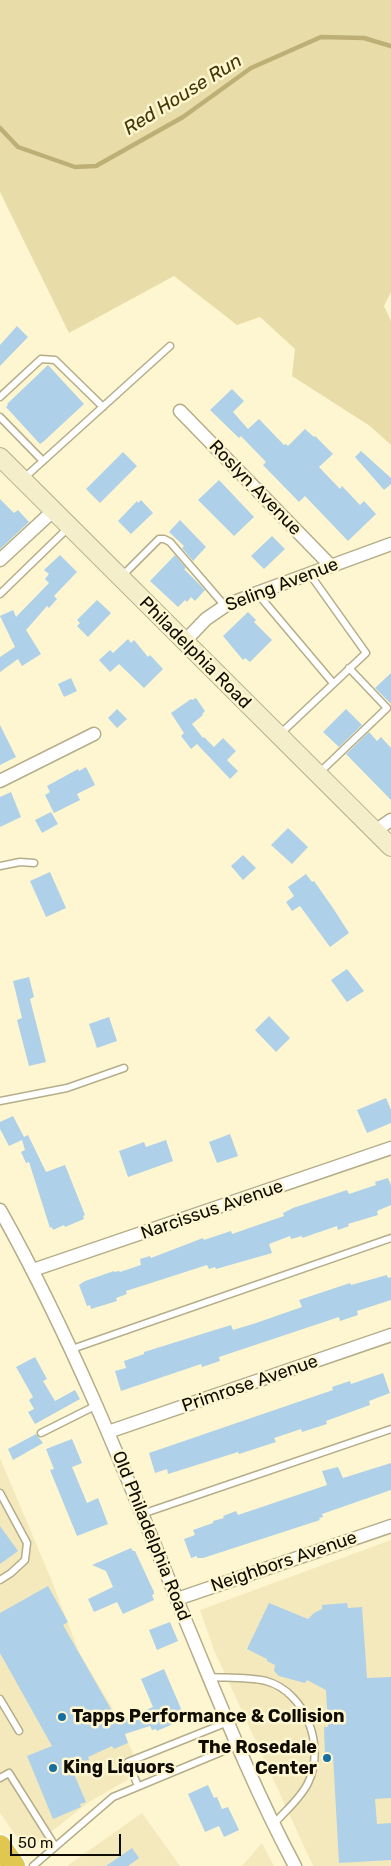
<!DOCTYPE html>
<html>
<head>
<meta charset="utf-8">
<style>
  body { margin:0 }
  #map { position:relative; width:391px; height:1866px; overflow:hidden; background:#fef6d0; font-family:Rubik,sans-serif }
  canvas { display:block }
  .scale { position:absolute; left:10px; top:1834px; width:111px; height:22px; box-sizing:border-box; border:2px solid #0f0c02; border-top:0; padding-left:6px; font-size:15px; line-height:18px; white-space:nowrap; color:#0f0c02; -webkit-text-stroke:4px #fef6d0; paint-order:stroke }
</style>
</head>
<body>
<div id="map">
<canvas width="391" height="1866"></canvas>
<div class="scale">50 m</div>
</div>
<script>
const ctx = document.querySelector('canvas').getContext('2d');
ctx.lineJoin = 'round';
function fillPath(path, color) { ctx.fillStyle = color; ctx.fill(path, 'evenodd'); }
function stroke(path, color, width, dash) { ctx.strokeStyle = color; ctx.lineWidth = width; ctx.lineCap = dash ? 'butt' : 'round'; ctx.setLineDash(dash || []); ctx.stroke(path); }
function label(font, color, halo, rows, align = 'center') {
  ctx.font = font + ' Rubik,sans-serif'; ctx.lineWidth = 5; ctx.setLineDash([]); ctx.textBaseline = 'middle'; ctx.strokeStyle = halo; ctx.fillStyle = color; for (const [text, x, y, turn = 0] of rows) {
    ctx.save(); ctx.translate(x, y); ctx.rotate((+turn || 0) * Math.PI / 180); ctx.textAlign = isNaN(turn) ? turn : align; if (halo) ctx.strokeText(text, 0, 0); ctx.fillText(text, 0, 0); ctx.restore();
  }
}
fillPath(new Path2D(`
  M0 1458 51 1579 79 1652 117 1716 141 1772 89 1802 27 1851 0 1813Z
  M391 1540V1866H313L214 1650 200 1610Z
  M142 1813 180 1866H67Z
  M262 1843 274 1866H242Z`), '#f3e9bd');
fillPath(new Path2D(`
  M0 0H391V292L384 306 391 321V445L370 426 292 376 295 349 260 317 237 325 174 276 69 333 0 192Z`), '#e8dda9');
stroke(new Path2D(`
  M0 128 18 147 75 167 96 166 183 117 251 68 321 37 364 38 391 46`), '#bdb076', 4.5);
fillPath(new Path2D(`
  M17 326 28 337 0 366V345Z
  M48 365 84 404 43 442 40 444 6 407 8 405 7 404Z
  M232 389 244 401 233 412 248 429 259 419 284 445 286 444 288 446 305 429 314 437 315 436 333 454 319 467 340 489 342 486 360 505 364 501 376 514 348 541 305 496 299 502 263 465 266 462 241 436 239 438 210 410Z
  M361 451 391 478V484L384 490 355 457Z
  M123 452 137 466 100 503 86 489Z
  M219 480 254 517 234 536 198 500Z
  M0 499 14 513 18 510 29 522 0 549Z
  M141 500 153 513 131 534 118 521 137 501 138 503Z
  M180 520 206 547 193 561 182 548 184 546 169 532Z
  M272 536 285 549 264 569 251 556Z
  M60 555 77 572 54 596 57 599 49 608 47 606 26 630 41 654 22 666 18 659 0 672V657L15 647 0 616 13 610 16 617 49 583 45 579 49 574 44 570Z
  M175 555 186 568 184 569 205 590 195 601 191 597 187 602 185 600 178 607 150 581Z
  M97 600 111 613 88 637 77 626 80 623 77 620Z
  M248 612 256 620 254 622 272 640 250 662 245 658 243 660 223 636Z
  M128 639 131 643 134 640 148 657 150 655 163 669 144 688 119 664 110 672 99 660 110 650 113 653Z
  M391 673V704L375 688Z
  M71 678 77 691 64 697 58 684Z
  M196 698 205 711 202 714 203 715 192 724 203 738 204 737 214 747 223 738 236 751 227 760 238 771 230 779 197 744 191 749 181 736 184 733 171 713 191 699 192 700Z
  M117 709 127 719 117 728 108 718Z
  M346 709 362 725 339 747 323 732Z
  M0 725 16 757 0 765Z
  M369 732 377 741 381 737 391 748V800L346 754Z
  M86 767 95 785 77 794 80 800 54 813 45 795 50 792 47 786 78 769 79 771Z
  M11 792 21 817 0 827V797Z
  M51 812 58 824 42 833 35 820Z
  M288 828 308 847 292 864 271 845Z
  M243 855 256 868 243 880 231 866Z
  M50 872 66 908 46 917 30 881Z
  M306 874 312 882 314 881 333 908 349 933 330 947 300 906 292 911 286 902 294 896 288 887Z
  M347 969 364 991 347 1002 331 980Z
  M29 977 34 997 30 999 46 1062 29 1066 17 1020 22 1018 13 981Z
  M269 1016 290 1038 276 1052 255 1030Z
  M109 1017 117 1041 97 1048 89 1024Z
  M386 1098 391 1110V1123L367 1133 357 1110Z
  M13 1116 24 1137 28 1135 46 1172 65 1165 85 1215 83 1216 84 1219 65 1227 64 1225 53 1230 52 1227 50 1228 29 1162 26 1163 21 1152 25 1150 22 1140 9 1146 0 1129V1122Z
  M230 1134 238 1156 217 1163 209 1142Z
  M166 1140 173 1161 128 1177 119 1151 144 1142 146 1147Z
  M388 1178 391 1185V1205L377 1211 378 1215 348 1224 349 1226 338 1230 337 1226 302 1238V1236L291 1239 290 1236 269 1244 272 1253 216 1269 215 1267 209 1269 207 1265 126 1291 127 1294 116 1298 117 1301 91 1309 90 1305 87 1306 79 1285 85 1281 114 1271V1272L119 1271 120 1272 141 1265 140 1259 150 1256 151 1258 203 1238 204 1240 231 1231 232 1234 284 1216 283 1213 293 1208 347 1190 349 1194 376 1185 375 1182Z
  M387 1275 388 1278 391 1277V1300L357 1311 358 1315 340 1321 339 1317 219 1357 220 1361 202 1367 201 1364 121 1391 115 1371 126 1368 124 1361 144 1354V1352L231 1325 233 1330 256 1323 302 1307 299 1300 350 1283 351 1285Z
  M35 1357 47 1379 43 1381 55 1401 75 1390 80 1399 35 1424 28 1412 34 1409 29 1400 33 1397 16 1367Z
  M383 1373 390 1393 369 1401 370 1405 326 1421 327 1424 302 1432 301 1429 274 1438 276 1442 239 1454 238 1452 168 1474 167 1469 155 1473 149 1453 333 1390 332 1387 350 1381 351 1384Z
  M36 1434 43 1443 13 1460 8 1449Z
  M72 1439 82 1463 72 1467 87 1503 98 1498 108 1524 77 1536 50 1470 54 1469 46 1449Z
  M391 1463V1490L322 1514 323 1517 319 1518 320 1520 274 1535 203 1558H197V1556L191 1558 184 1539 195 1535 193 1530 213 1523V1521L224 1518 223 1516 236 1511 238 1515 327 1485 322 1471 338 1467 343 1478Z
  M0 1526 18 1551 0 1564Z
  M131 1548 133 1551H135L154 1592V1594L152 1595 154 1600 123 1614 117 1602 94 1612 88 1599 113 1587 106 1571 92 1565Z
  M48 1586 68 1622 63 1625 116 1718H118L119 1722 153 1707 141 1679 164 1669 182 1711 178 1712 182 1720 157 1731 156 1729 152 1730 150 1726 125 1734 128 1743 114 1749 112 1746 88 1757 89 1760 71 1767 86 1802 80 1804 81 1807 53 1819 27 1756 52 1746 0 1653V1613Z
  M269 1603 308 1619 314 1613 322 1609V1605L347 1603 348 1608 362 1607 367 1678 391 1677V1798L375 1799 377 1824 391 1823V1860L339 1863 333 1755H325L324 1727H328L326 1690 307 1680 305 1683 279 1676 274 1671 275 1665 267 1661V1659L247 1649Z
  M170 1622 178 1641 157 1650 149 1630Z
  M208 1785 214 1798 217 1797 222 1809 228 1807 239 1830 224 1837 219 1826 205 1832 188 1794Z
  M132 1848 139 1858 128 1866H106Z`), '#aed0e8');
const lane = new Path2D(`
  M0 397 41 359 55 360 103 407
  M0 417 43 461
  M23 479 170 346
  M121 577 159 539H164L170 542 225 606
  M257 593 333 683
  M0 594 68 528
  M279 735 366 653 309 573
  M318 774 387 708 349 668
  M0 866 20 862 34 863
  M0 1101 67 1088 124 1068
  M72 1349 391 1238
  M41 1433 97 1405
  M0 1493 27 1543 25 1560 11 1573 0 1580
  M142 1514 391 1429
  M209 1677C227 1678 249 1677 266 1681 306 1692 326 1747 308 1783 301 1798 285 1811 274 1824
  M0 1699 19 1731
  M0 1778 9 1773 55 1846
  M138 1786 128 1762 228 1722
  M33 1866 113 1797 238 1745`);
const street = new Path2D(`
  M180 411 331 566
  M0 560 53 511
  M184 642 206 619 225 606 257 593 391 544
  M0 781 94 734
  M375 831 391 820
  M0 1210C73 1340 128 1479 184 1617 219 1701 252 1786 295 1866
  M33 1270 391 1148
  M108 1432 391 1335
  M177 1599 391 1526`);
const secondary = new Path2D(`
  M0 457 391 847`);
const highway = new Path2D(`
  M0 1846 14 1866`);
stroke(lane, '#b5ad8a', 9);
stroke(street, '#b5ad8a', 15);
stroke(secondary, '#b5ad8a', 20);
stroke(highway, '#fff', 25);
stroke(lane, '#fff', 6);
stroke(street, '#fff', 12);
stroke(secondary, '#f5eeca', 18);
stroke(highway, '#dfc750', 22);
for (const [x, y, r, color] of [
  [62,1717,5,"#1870a0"],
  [327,1758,5,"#1870a0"],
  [53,1768,5,"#1870a0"]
]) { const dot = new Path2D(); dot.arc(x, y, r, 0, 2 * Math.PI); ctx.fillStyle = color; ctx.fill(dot); stroke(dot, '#fef6d0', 2); }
label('18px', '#0f0c02', '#fef6d0', [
  ["Roslyn Avenue",255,488,46],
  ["Seling Avenue",282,585,-21],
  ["Philadelphia Road",195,653,45],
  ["Narcissus Avenue",212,1210,-19],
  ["Primrose Avenue",250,1384,-19],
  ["Old Philadelphia Road",151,1536,68],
  ["Neighbors Avenue",284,1562,-19]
]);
label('bold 18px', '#0f0c02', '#fef6d0', [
  ["Tapps Performance & Collision",72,1717],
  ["The Rosedale",317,1748,"right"],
  ["Center",317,1769,"right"],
  ["King Liquors",63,1768]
], 'left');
label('italic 19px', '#413706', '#fef6d0', [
  ["Red House Run",183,95,-32]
]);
</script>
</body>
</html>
